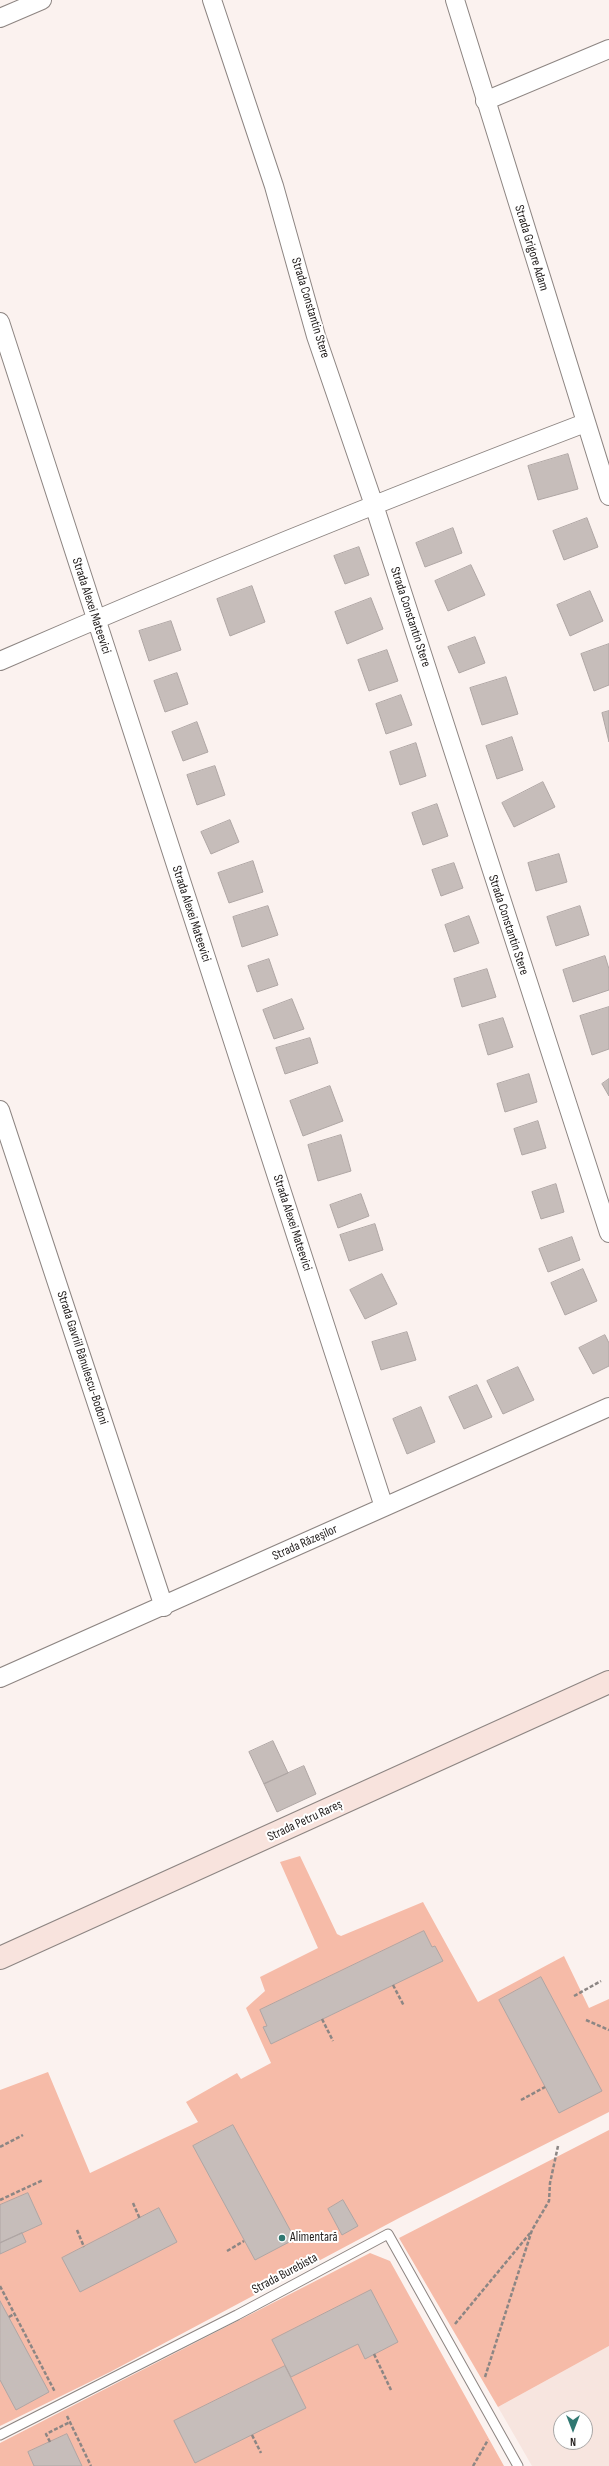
<!DOCTYPE html>
<html>
<head>
<meta charset="utf-8">
<style>
  body { margin:0 }
  #map { position:relative; width:609px; height:2466px; overflow:hidden; background:#fbf2ef; font-family:"Sofia Sans Condensed",sans-serif }
  canvas { display:block }
  .north { position:absolute; left:553px; top:2410px; width:40px; height:40px; box-sizing:border-box; background:#fff; border:1px solid #a6a5a4; border-radius:50%; rotate:180deg; font-size:11px; font-weight:700; line-height:16px; text-align:center; color:#211d1c }
  .north::after { content:''; display:block; margin:auto; width:14px; height:18px; background:#307872; clip-path:polygon(50% 0,100% 100%,50% 72%,0 100%) }
</style>
</head>
<body>
<div id="map">
<canvas width="609" height="2466"></canvas>
<div class="north">N</div>
</div>
<script>
const ctx = document.querySelector('canvas').getContext('2d');
ctx.lineJoin = 'round';
function fillPath(path, color) { ctx.fillStyle = color; ctx.fill(path, 'evenodd'); }
function stroke(path, color, width, dash) { ctx.strokeStyle = color; ctx.lineWidth = width; ctx.lineCap = dash ? 'butt' : 'round'; ctx.setLineDash(dash || []); ctx.stroke(path); }
function label(font, color, halo, rows, align = 'center') {
  ctx.font = font + ' "Sofia Sans Condensed",sans-serif'; ctx.lineWidth = 4; ctx.setLineDash([]); ctx.textBaseline = 'middle'; ctx.strokeStyle = halo; ctx.fillStyle = color; for (const [text, x, y, turn = 0] of rows) {
    ctx.save(); ctx.translate(x, y); ctx.rotate((+turn || 0) * Math.PI / 180); ctx.textAlign = isNaN(turn) ? turn : align; if (halo) ctx.strokeText(text, 0, 0); ctx.fillText(text, 0, 0); ctx.restore();
  }
}
fillPath(new Path2D(`
  M609 2346V2466H532L498 2407ZM561 2418H585V2442H561Z`), '#f7e5df');
fillPath(new Path2D(`
  M300 1856 337 1934 341 1936 423 1902 478 2002 564 1956 589 2008 609 1999V2112L401 2217 110 2372 0 2426V2090L48 2072 90 2173 198 2122 186 2102 237 2073 241 2079 271 2063 246 2008 265 1991 260 1977 318 1948 280 1862Z
  M609 2130V2346L498 2407 399 2238Z
  M370 2253 390 2261 504 2466H0V2443Z`), '#f6bba8');
const building = new Path2D(`
  M568 454 578 489 538 500 528 466Z
  M587 518 598 547 564 560 553 531Z
  M453 528 462 553 425 567 416 543Z
  M359 547 369 575 345 584 334 556Z
  M471 565 485 595 448 611 435 581Z
  M252 586 265 622 230 636 217 599Z
  M590 591 603 621 570 636 557 605Z
  M371 598 383 629 347 644 335 612Z
  M171 621 181 650 149 661 139 631Z
  M475 637 485 663 459 673 448 647Z
  M609 644V685L594 691 581 654Z
  M387 650 398 681 369 691 358 660Z
  M177 673 188 704 165 712 154 681Z
  M506 677 518 714 482 725 470 688Z
  M401 695 412 725 386 734 376 704Z
  M609 711V742L602 713Z
  M197 722 208 752 183 761 172 732Z
  M512 737 523 770 497 779 486 746Z
  M416 743 426 776 400 785 390 752Z
  M215 766 225 795 197 805 187 775Z
  M543 782 555 807 514 827 502 803Z
  M437 804 448 836 423 845 412 813Z
  M230 820 239 842 211 854 201 832Z
  M559 854 567 882 536 891 528 863Z
  M253 861 263 892 229 903 218 873Z
  M454 863 463 888 441 896 432 870Z
  M268 906 278 935 242 947 233 917Z
  M580 906 589 935 556 946 547 917Z
  M469 916 479 943 454 952 445 925Z
  M605 956 609 969V990L573 1002 563 970Z
  M269 959 278 985 257 992 248 966Z
  M487 969 496 997 462 1007 454 979Z
  M292 999 304 1029 274 1039 263 1010Z
  M609 1007V1049L592 1055 580 1016Z
  M503 1018 513 1047 488 1055 479 1025Z
  M310 1038 318 1063 285 1074 276 1048Z
  M529 1074 537 1102 505 1112 497 1084Z
  M609 1079V1096L602 1084Z
  M330 1086 343 1121 303 1136 290 1101Z
  M538 1121 546 1148 522 1155 514 1129Z
  M341 1135 351 1171 318 1181 308 1145Z
  M556 1184 564 1212 541 1219 532 1192Z
  M361 1194 369 1216 338 1228 330 1205Z
  M375 1224 383 1250 349 1261 340 1235Z
  M572 1237 580 1260 548 1272 539 1249Z
  M583 1269 597 1301 565 1315 551 1283Z
  M382 1274 397 1304 365 1319 350 1290Z
  M407 1332 416 1360 381 1370 372 1342Z
  M605 1335 609 1343V1366L593 1374 579 1348Z
  M518 1367 534 1400 503 1414 487 1381Z
  M477 1385 492 1417 464 1429 449 1397Z
  M421 1407 435 1442 407 1454 393 1419Z
  M273 1741 288 1773 264 1784 249 1752Z
  M304 1766 316 1794 277 1812 264 1784Z
  M424 1931 432 1947 435 1946 443 1961 271 2044 263 2027 267 2026 260 2010Z
  M541 1977 602 2091 559 2113 499 2000Z
  M233 2125 295 2239 255 2260 193 2146Z
  M28 2193 42 2224 0 2243V2205Z
  M343 2200 358 2226 342 2235 328 2209Z
  M159 2208 177 2242 80 2292 62 2258Z
  M22 2233 26 2242 0 2254V2243Z
  M371 2290 398 2342 365 2359 358 2344 291 2377 272 2340Z
  M0 2301 49 2392 16 2410 0 2380Z
  M285 2366 306 2408 195 2463 174 2421Z
  M67 2434 82 2466H34L28 2452Z`);
fillPath(building, '#c6bdba');
stroke(building, '#afa6a4', 1);
const lane = new Path2D(`
  M0 2435 237 2315 388 2234 518 2466`);
const street = new Path2D(`
  M212 0 274 186 316 336 374 505 609 1233
  M455 0 609 496
  M0 18 42 0
  M485 101 609 49
  M0 322 384 1507
  M0 661C193 577 388 498 585 423
  M0 1110 164 1607
  M0 1678 609 1407`);
const secondary = new Path2D(`
  M0 1958 609 1682`);
stroke(lane, '#8d8582', 11);
stroke(street, '#8d8582', 20);
stroke(secondary, '#8d8582', 24);
stroke(new Path2D(`
  M393 1985 404 2006
  M574 1996 601 1981
  M322 2019 333 2041
  M586 2020 609 2030
  M521 2100 545 2087
  M0 2147 23 2135
  M0 2200 43 2180
  M133 2203 140 2219
  M77 2230 84 2247
  M227 2251 244 2241
  M0 2286 55 2392
  M9 2317 14 2314
  M455 2324 531 2232
  M374 2354 391 2390
  M485 2377 532 2230 549 2201 550 2183 558 2146
  M67 2416 91 2466
  M252 2435 261 2453
  M50 2442 46 2434 70 2422
  M473 2466 488 2440`), '#8c8684', 2.5, [4, 2]);
stroke(lane, '#fff', 9);
stroke(street, '#fff', 18);
stroke(secondary, '#f8e3dd', 22);
for (const [x, y, r, color] of [
  [282,2238,4,"#307872"]
]) { const dot = new Path2D(); dot.arc(x, y, r, 0, 2 * Math.PI); ctx.fillStyle = color; ctx.fill(dot); stroke(dot, '#fff', 1.5); }
label('13px', '#211d1c', '#fff', [
  ["Strada Grigore Adam",531,248,73],
  ["Strada Constantin Stere",310,308,73],
  ["Strada Alexei Mateevici",91,606,72],
  ["Strada Constantin Stere",410,617,72],
  ["Strada Alexei Mateevici",191,914,72],
  ["Strada Constantin Stere",508,925,72],
  ["Strada Alexei Mateevici",292,1223,72],
  ["Strada Gavriil Bănulescu-Bodoni",82,1358,72],
  ["Strada Răzeşilor",305,1543,-24],
  ["Strada Petru Rareș",305,1821,-25],
  ["Strada Burebista",285,2274,-28]
]);
label('13px', '#211d1c', '#fff', [
  ["Alimentară",290,2238]
], 'left');
</script>
</body>
</html>
